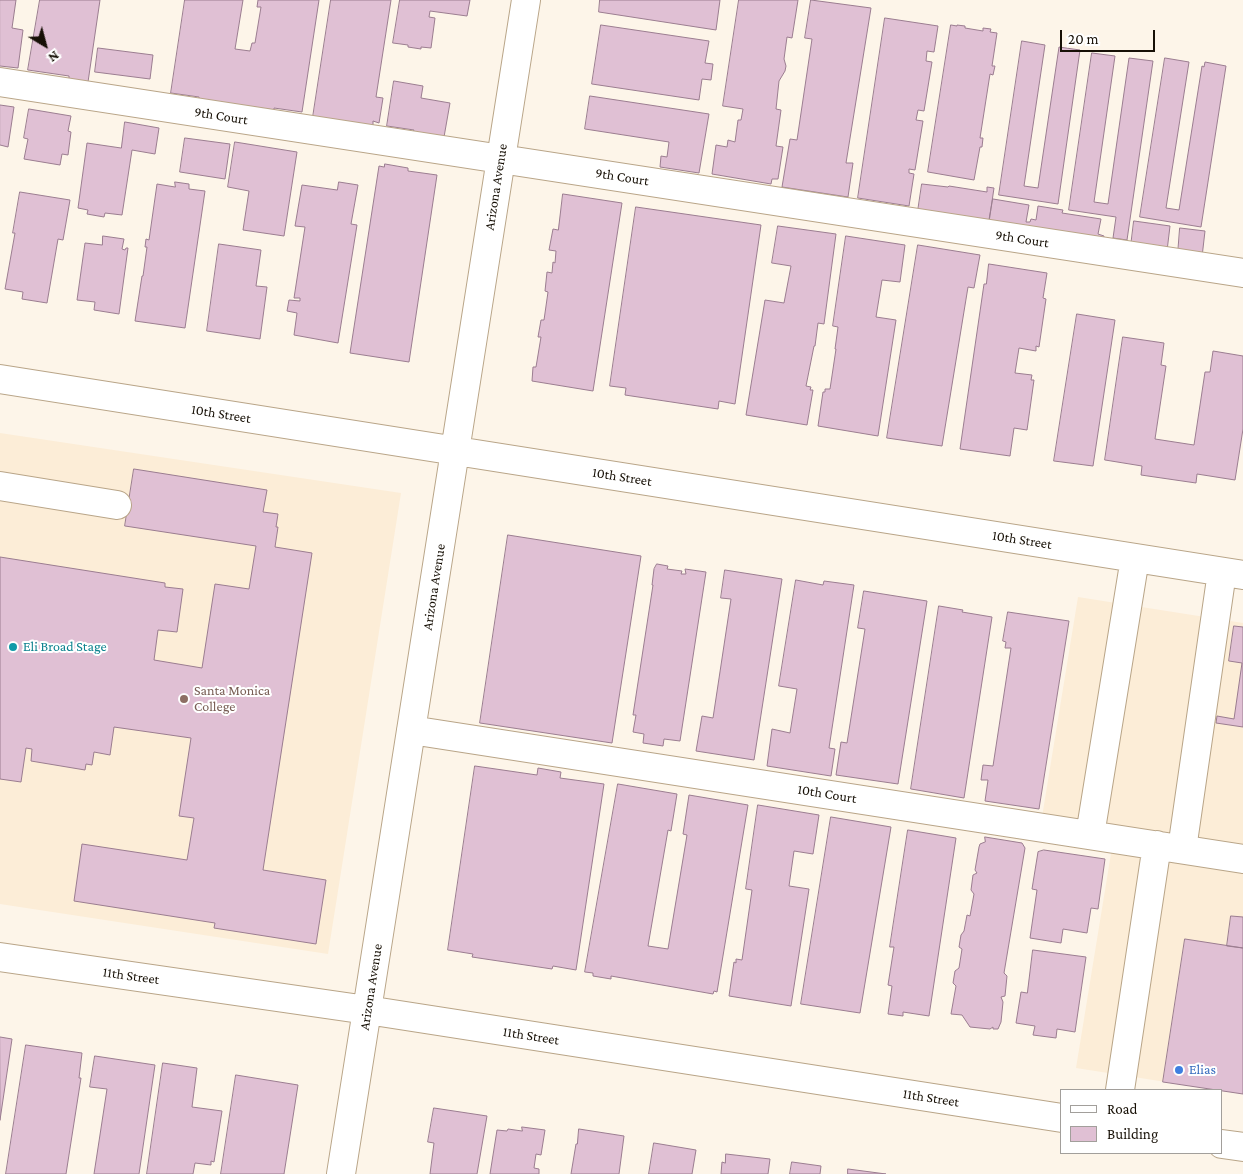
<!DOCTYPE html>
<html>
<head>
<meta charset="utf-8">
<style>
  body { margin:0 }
  #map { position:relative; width:1243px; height:1174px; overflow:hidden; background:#fdf5e9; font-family:"Crimson Pro",serif }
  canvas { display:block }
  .legend { position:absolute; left:1060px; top:1089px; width:162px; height:65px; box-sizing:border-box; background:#fff; border:1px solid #a29f9b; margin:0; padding:6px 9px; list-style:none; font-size:15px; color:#171006 }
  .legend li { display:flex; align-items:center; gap:10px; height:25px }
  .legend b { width:25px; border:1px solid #a29f9b }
  .north { position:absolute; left:20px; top:20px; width:50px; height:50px; -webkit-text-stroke:4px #fff; paint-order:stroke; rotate:143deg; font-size:14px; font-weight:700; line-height:20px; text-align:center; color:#171006 }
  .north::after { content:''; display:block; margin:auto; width:18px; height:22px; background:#171006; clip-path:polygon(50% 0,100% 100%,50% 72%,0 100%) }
  .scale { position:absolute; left:1060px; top:30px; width:95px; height:22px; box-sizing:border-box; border:2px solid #171006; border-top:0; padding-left:6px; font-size:15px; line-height:18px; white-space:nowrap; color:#171006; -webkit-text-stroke:4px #fff; paint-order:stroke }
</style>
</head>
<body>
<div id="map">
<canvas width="1243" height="1174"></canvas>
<ul class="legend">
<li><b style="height:6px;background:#fff"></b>Road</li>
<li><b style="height:14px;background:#e0c0d4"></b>Building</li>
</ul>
<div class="north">N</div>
<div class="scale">20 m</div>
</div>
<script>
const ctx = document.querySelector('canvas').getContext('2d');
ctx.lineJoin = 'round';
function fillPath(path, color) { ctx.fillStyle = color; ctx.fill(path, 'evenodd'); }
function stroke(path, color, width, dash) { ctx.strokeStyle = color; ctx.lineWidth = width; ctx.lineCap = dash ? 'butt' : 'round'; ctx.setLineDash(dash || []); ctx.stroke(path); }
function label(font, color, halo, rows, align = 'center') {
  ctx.font = font + ' "Crimson Pro",serif'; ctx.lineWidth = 4; ctx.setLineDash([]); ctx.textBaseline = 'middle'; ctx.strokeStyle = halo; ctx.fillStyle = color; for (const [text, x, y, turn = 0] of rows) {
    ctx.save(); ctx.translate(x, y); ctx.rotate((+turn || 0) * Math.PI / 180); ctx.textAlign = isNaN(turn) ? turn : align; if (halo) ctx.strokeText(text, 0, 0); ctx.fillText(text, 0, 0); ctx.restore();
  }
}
fillPath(new Path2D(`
  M0 433 401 493 328 954 0 904Z
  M1078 597 1243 623V1094L1076 1068 1115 829 1042 817Z`), '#fcedd7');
const building = new Path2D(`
  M0 0H16L12 28 23 30 18 68 0 66Z
  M40 0H100L88 82 69 79V76L28 70Z
  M185 0H243L235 49 250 51 252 43H255L261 7H257L258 0H319L302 112 274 108V110L199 99V97L171 93Z
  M331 0H391L376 97 383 98 379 123 373 121V126L313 117Z
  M400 0H470L467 16 430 11 429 17 435 18 431 48 421 47V49L408 47V45L393 43Z
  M600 0H720L716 30 599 12Z
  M739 0H798L792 38 787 37 784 59 786 66 785 71 779 81 776 109 781 110 776 146 783 147 778 179H772L771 184 712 174 716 145 727 147 728 140 735 142 738 120H741L743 109 723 106Z
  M811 0 871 8 846 163H853L848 197 782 187 790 139 797 140 812 39 805 38Z
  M885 18 938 26 934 52 927 51 926 61 932 62 924 111 918 110 916 120 923 121 915 170 909 169V173L914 174 909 206 858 198Z
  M601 25 709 41 705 63 713 64 711 80 702 79 699 100 592 84Z
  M951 25 957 26V25L965 26V28L983 31V28L991 29 990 32 997 33 992 66H995L993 75 990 74 980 138H983L982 147H980L974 180 928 172Z
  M1022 41 1045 45 1024 186 1038 188 1059 47 1080 50 1058 204 999 195Z
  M98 48 153 55 150 79 95 72Z
  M1092 53 1115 56 1094 202 1108 204 1129 58 1153 61 1127 240 1113 238 1116 217 1069 210Z
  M1165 58 1189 62 1166 208 1179 210 1202 66 1204 67 1205 62 1226 66 1201 227 1140 217Z
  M394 81 423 86 421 98 450 103 444 137 413 132 414 130 387 126Z
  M590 96 709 114 699 173 660 167 661 156 667 157 669 142 585 129Z
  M0 105 14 107 8 147 0 145Z
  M29 109 71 116 68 131 71 132 68 155 62 154 60 165 24 159 28 139 24 138Z
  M125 122 159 128 155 154 132 150 122 215 105 213 104 217 87 214 88 210 78 208 87 143 121 148Z
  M185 138 230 144 225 179 180 172Z
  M235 142 297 152 284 236 243 230 249 191 228 187Z
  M385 164 408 168V171L437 175 409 362 350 353 379 166 384 167Z
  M175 182 189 184V189L205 191 185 328 135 321 142 276H143L147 247H145L146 239 149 240 157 184 175 187Z
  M339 182 358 185 351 224 357 225 338 343 294 335 297 313 287 311 289 300 300 301V298H294L305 227 295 226 302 185 337 190Z
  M922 184 948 187 949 186 987 192V187L994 188 989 222 918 211Z
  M20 192 70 200 63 240 58 239 47 303 22 299 23 292 5 289 15 233H13Z
  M563 194 622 203 593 391 532 381 533 367H536L541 337H538L541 320H544L548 292 545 291 547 272 552 273 553 262 555 263 556 251 549 250 553 229 558 230Z
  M993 199 1029 205 1026 222H1030L1031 219 1036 220 1038 206 1063 210 1062 213 1101 219 1098 234 1104 236 1103 242 989 222Z
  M636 207 761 225 735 404 719 401 718 409 625 395 626 388 610 386Z
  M1134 221 1170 226 1167 251 1131 246Z
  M778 226 836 234 824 324 818 323 815 346H814L806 386 811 387 810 390H813L807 425 746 415 765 300 784 303 791 266 772 263Z
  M1180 228 1205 231 1202 257 1178 254Z
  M103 236 124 239 122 249 125 250 126 248H128L119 314 94 310 95 302 77 300 85 243 102 245Z
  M846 236 905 245 900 282 882 280 876 317 896 320 878 436 818 426 823 392H825V389H830L836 349H835L838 327 833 326Z
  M219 244 261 250 256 286 267 287 260 339 207 331Z
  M918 245 980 255 974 288 968 287 942 446 887 438Z
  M989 264 1047 273 1043 298 1046 299 1039 347 1036 346V351L1019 348 1015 373 1032 375 1031 380H1034L1027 430 1014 428 1010 456 960 449 984 284H986Z
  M1077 314 1115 320 1093 466 1054 461Z
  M1123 337 1164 343 1161 365 1166 366 1155 439 1194 445 1205 372H1210L1213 351 1243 356V429L1235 480 1197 474 1196 483 1141 475 1142 466 1105 460Z
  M134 469 267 490 263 512 278 514 276 527H278L275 547 312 553 263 870 326 880 316 944 214 928 215 923 74 901 82 844 187 860 194 818 179 816 191 738 114 727 110 755 94 752 92 765 86 764 85 770 31 761 32 749 26 748 21 782 0 779V557L165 583V587L183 589 177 632 158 630 154 660 202 668 215 584 249 589 256 546 125 526Z
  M508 535 641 556 612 743 480 723Z
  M657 564 668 566 667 569 682 571 681 574H686L685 569 706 572 680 741 664 739 663 746 643 743 644 734 633 732 636 715H633L653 585H652L654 569Z
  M725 570 782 579 754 760 696 751 702 716 713 718 731 599 721 598Z
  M796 580 823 585 824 581 854 585 829 748 835 749 831 776 767 766 772 729 790 733 797 689 779 686Z
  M864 591 927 601 898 784 836 775 841 742 847 743 865 629 858 628Z
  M939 606 963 610 962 612 992 617 964 798 911 789Z
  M1008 612 1069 621 1039 809 985 801 988 780H981L983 765 993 766 1011 648H1005L1006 642 1003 641Z
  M1234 626 1243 627V727L1216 723 1217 716 1234 719 1242 663 1229 661Z
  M475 766 537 775 538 768 561 772 560 778 604 784 576 970 553 966 552 969 472 957 473 954 448 950Z
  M618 784 677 794 671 831 668 830 648 946 668 949 687 835 683 834 689 795 748 805 717 992 714 991 713 994 611 976V979L593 976V973L585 972Z
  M758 805 819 815 813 854 794 851 789 886 809 889 791 1006 729 996 734 962 736 963V959L742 960 752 890 746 889Z
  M831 817 891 827 860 1013 801 1004Z
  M908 830 956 838 929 1016 903 1012V1016L888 1014 892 986 888 985 894 947H890Z
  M985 837 1022 843 1025 848 1004 973 1007 976 1005 996 1001 997 1003 1002 1001 1022 998 1029H993V1027L990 1029 970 1027 962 1015 951 1014 956 986 953 983 955 971 959 968 962 949 959 947 961 935 964 931 967 915 970 916 974 894 971 890 973 875 977 873 975 870 979 847 980 844 985 842Z
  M1044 850 1105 859 1098 909 1091 908 1087 933 1063 929 1061 943 1030 938 1037 890 1032 889 1038 852Z
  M1231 916 1243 917V948L1227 946Z
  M1185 939 1243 948V1094L1163 1082Z
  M1033 950 1086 957 1075 1032 1057 1029 1056 1038 1033 1035 1035 1026 1016 1023 1021 992 1027 993Z
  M0 1037 12 1039 0 1120Z
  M26 1045 82 1053 79 1078H81L66 1174H6Z
  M95 1056 155 1065 139 1174H94L107 1089 90 1087Z
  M163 1063 197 1068 192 1107 222 1111 214 1162 211 1161V1165L195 1163 193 1174H147Z
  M236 1075 298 1085 284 1174H221Z
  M434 1108 487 1116 477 1174H430L434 1143 428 1142Z
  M522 1127 545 1130 541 1155 536 1154 534 1168 539 1169V1174H490L497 1130 507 1131 508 1129 522 1131Z
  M579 1129 624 1136 619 1174H571L576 1144H577Z
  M654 1143 696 1150 692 1174H649Z
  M726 1154 770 1159 768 1174H721L722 1162 725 1163Z
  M792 1162 821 1166 820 1174H790Z
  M848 1169 886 1174H848Z`);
fillPath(building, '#e0c0d4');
stroke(building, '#9b7d90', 1);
const minor = new Path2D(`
  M0 82 1243 273
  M0 379 1243 575
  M0 486 117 505
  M411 730 1243 859
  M1090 835 1135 558
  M1182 849 1222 572
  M0 957 367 1010 1062 1118
  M1120 1090 1157 845
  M1222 1144 1243 1147
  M341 1174 367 1010 526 0`);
stroke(minor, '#b9a588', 30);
stroke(minor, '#fff', 28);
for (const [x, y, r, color] of [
  [13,647,5,"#0f9aa8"],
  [184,699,5,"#8d6e63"],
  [1179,1070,5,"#3f7fe0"]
]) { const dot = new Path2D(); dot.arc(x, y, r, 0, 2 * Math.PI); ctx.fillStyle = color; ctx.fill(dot); stroke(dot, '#fff', 2); }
label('14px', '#171006', '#fff', [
  ["9th Court",221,116,9],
  ["9th Court",622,177,9],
  ["Arizona Avenue",496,187,-81],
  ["9th Court",1022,239,9],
  ["10th Street",221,414,9],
  ["10th Street",622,477,9],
  ["10th Street",1022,540,9],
  ["Arizona Avenue",434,587,-81],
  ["10th Court",827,794,9],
  ["11th Street",131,976,8],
  ["Arizona Avenue",371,987,-81],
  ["11th Street",531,1036,9],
  ["11th Street",931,1098,9]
]);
label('14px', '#0d838f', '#fff', [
  ["Eli Broad Stage",23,647]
], 'left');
label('14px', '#785e54', '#fff', [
  ["Santa Monica",194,691],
  ["College",194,707]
], 'left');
label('14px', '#366cbe', '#fff', [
  ["Elias",1189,1070]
], 'left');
</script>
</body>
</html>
